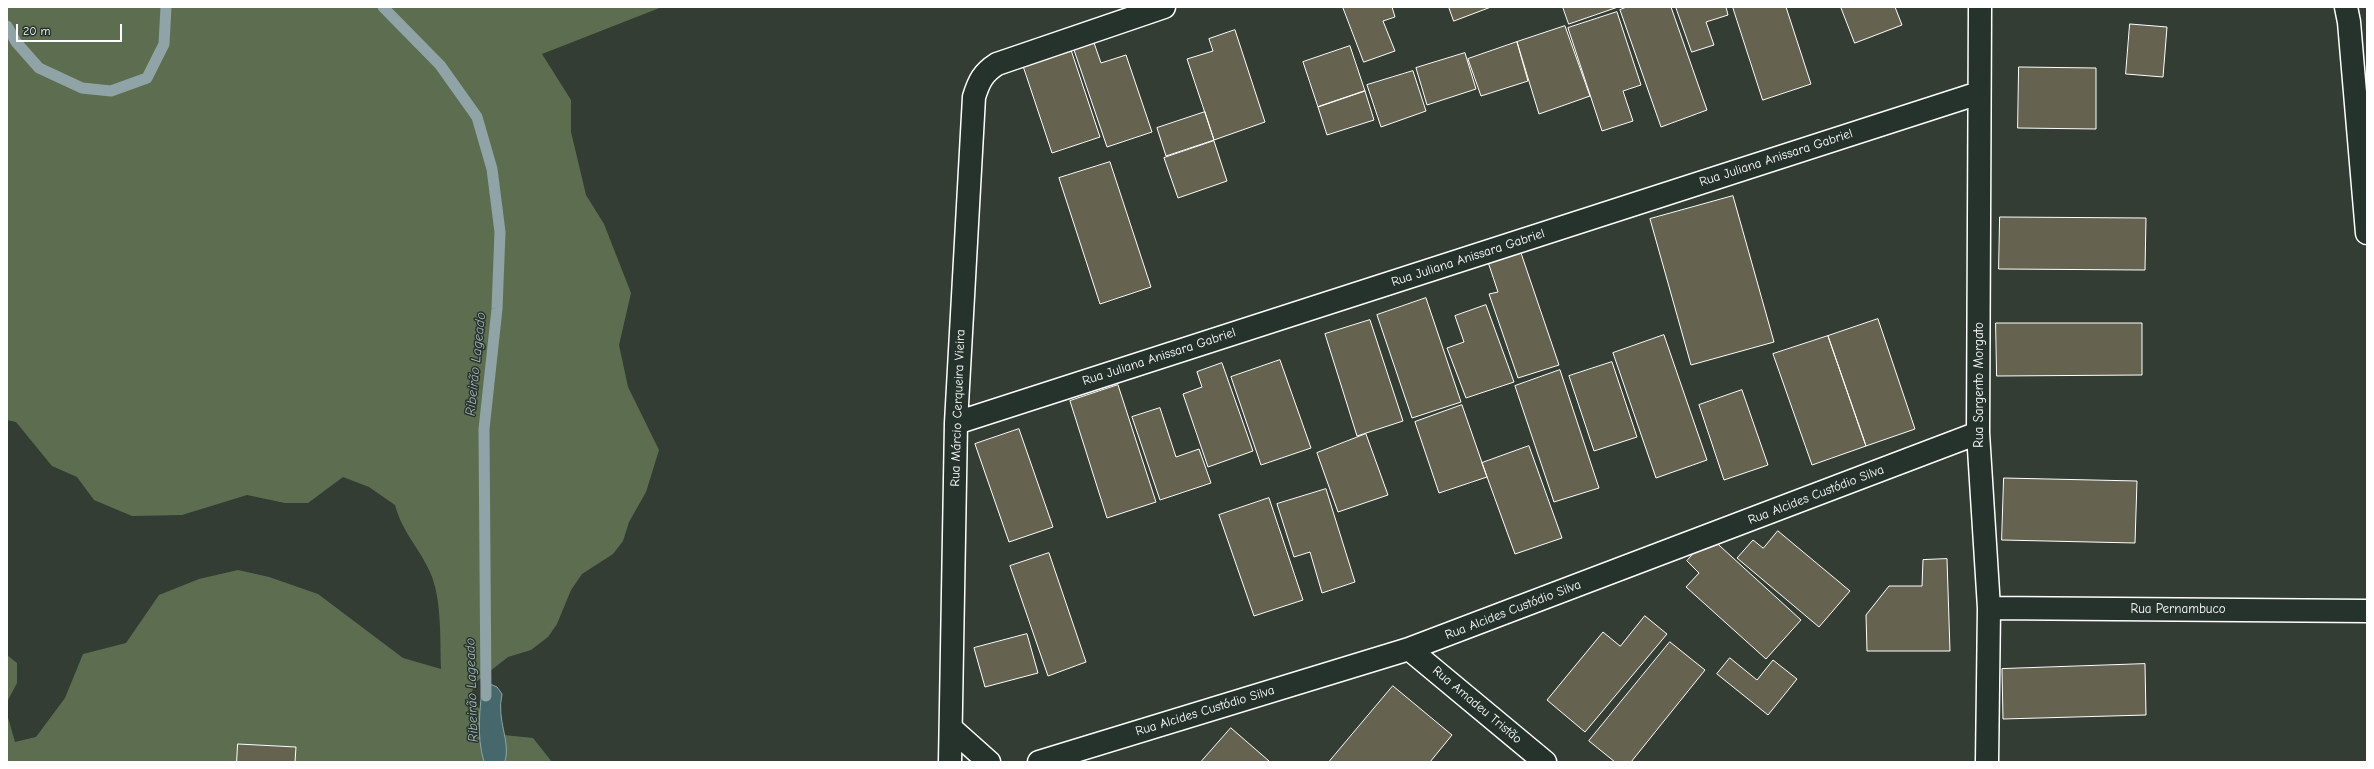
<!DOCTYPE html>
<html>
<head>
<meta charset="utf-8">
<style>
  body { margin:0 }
  #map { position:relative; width:2374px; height:769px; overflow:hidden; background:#333d34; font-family:"Comic Neue",sans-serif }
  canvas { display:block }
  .frame { position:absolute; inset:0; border:8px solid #fff; pointer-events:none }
  .scale { position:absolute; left:16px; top:24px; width:106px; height:18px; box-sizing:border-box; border:2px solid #fff; border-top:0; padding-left:5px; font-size:12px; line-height:14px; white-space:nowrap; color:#fff; -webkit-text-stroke:3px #26332d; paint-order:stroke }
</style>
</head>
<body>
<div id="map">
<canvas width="2374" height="769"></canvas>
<div class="frame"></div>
<div class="scale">20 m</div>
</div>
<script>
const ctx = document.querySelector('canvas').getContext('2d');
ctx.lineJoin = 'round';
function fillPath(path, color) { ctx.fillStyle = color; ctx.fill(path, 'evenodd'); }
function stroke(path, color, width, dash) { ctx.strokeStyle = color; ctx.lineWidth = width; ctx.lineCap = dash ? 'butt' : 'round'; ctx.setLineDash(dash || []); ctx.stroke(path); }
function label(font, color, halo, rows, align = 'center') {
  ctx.font = font + ' "Comic Neue",sans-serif'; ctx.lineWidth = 3; ctx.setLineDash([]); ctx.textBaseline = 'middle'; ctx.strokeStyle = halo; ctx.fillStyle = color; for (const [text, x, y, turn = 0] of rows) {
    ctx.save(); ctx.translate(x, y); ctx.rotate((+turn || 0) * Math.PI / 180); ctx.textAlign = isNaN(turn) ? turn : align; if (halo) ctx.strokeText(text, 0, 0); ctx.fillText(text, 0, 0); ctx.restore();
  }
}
fillPath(new Path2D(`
  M7 7H662L542 54 571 100V132L586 195 604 224 631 293 619 345 628 387 659 450 646 492 629 522 623 541 613 554 582 574 571 590 557 624 548 637 531 650 508 657 476 682 469 698 504 735 533 738 552 762H7V714L15 742 36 737 65 698 83 654 126 643 159 595 199 579 238 570 269 577 318 594 403 658 441 669C440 640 442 598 430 572 419 547 403 534 395 505L369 487 343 477 308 503H285L247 495 182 515 132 516 94 500 77 477 52 466 16 422 7 420Z
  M7 655 17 663V683L7 702Z`), '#5d6e50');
const water = new Path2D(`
  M483 681 497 687 502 694C496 721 511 740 505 762H484C476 735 480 708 483 681Z`);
fillPath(water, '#46686c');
stroke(water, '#90a4a7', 1);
stroke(new Path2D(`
  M383 7 440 65 477 117 492 169 500 232 497 309 484 429 486 696
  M7 26 16 42 39 68 82 88 111 91 147 78 164 44 166 7`), '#90a4a7', 11);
const building = new Path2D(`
  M1343 7H1392L1395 17 1383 21 1395 51 1364 62Z
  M1449 7H1491L1454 21Z
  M1563 7H1618L1569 24Z
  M1627 7H1671L1707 110 1661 127 1620 10Z
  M1676 7H1726L1728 15 1706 22 1714 45 1692 52Z
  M1733 7H1786L1811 84 1763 100Z
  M1841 7H1895L1902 25 1855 43Z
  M1617 12 1641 85 1623 91 1633 121 1602 131 1568 28Z
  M2130 24 2167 27 2163 77 2126 74Z
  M1565 26 1590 96 1539 114 1517 42Z
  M1235 30 1265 122 1214 140 1187 59 1213 51 1209 39Z
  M1092 37 1101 63 1126 55 1152 132 1107 147 1072 44Z
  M1517 42 1528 81 1481 96 1468 59Z
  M1350 46 1365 91 1318 107 1303 62Z
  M1070 47 1100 137 1052 153 1022 63Z
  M1465 53 1476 89 1427 105 1416 68Z
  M2019 67 2096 68V129L2018 128Z
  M1413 71 1426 111 1381 127 1367 85Z
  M1365 91 1374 120 1327 135 1318 107Z
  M1205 112 1214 140 1166 156 1157 128Z
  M1214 141 1227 181 1178 198 1164 158Z
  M1110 162 1151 287 1100 304 1059 178Z
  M1733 196 1774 342 1691 365 1650 219Z
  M2000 217 2146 218 2145 270 1999 269Z
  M1520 250 1559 365 1518 378 1489 294 1498 292 1488 262Z
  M1426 298 1461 402 1412 418 1377 315Z
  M1486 305 1514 382 1466 398 1447 348 1464 342 1455 316Z
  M1878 319 1915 429 1866 446 1828 336Z
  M1370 320 1403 421 1357 436 1325 334Z
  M1996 323H2142V375L1997 376Z
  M1664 335 1707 460 1656 478 1613 353Z
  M1828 336 1866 446 1812 465 1773 354Z
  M1280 360 1311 448 1261 465 1231 377Z
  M1612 362 1637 437 1594 451 1569 376Z
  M1222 363 1253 451 1208 467 1183 394 1202 387 1197 372Z
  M1560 370 1599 488 1554 502 1515 386Z
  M1118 385 1156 502 1107 518 1070 401Z
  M1742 390 1768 465 1724 480 1699 405Z
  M1462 405 1487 477 1439 493 1415 422Z
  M1160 408 1176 457 1199 449 1211 483 1160 500 1132 417Z
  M1019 429 1053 527 1009 542 975 444Z
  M1366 434 1388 495 1338 512 1317 453Z
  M1529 446 1562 538 1515 554 1482 463Z
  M2004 478 2137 481 2135 543 2002 540Z
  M1326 489 1355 582 1322 593 1310 552 1294 557 1277 504Z
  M1269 498 1303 600 1254 616 1219 515Z
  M1778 531 1850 591 1819 627 1737 558 1753 540 1763 548Z
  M1709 536 1801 620 1766 659 1686 587 1699 573 1687 561Z
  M1049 553 1086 662 1048 676 1010 566Z
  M1947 559 1950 651H1867L1866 615 1889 586H1922L1923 560Z
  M1645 616 1667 634 1585 732 1547 700 1603 632 1620 646Z
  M1027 634 1038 673 985 687 974 648Z
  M1670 642 1705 670 1631 762H1615L1589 741Z
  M1730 658 1757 680 1773 660 1797 679 1768 715 1717 674Z
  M2145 664 2146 715 2003 719 2002 669Z
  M1393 686 1452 735 1430 762H1329Z
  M1231 728 1269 761 1268 762H1201Z
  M238 744 296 747 295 762H237Z`);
fillPath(building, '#65634f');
stroke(building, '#fff', 1);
const street = new Path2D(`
  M1980 7 1978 433 1989 608 1987 762
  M2346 7 2349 22 2367 233
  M956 423 1979 93
  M1989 608 2367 611
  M1409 649 1545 762
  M952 729 989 762
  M950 762 956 423 974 97C979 81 983 73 997 64L1164 7
  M1039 762 1409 649 1978 433`);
stroke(street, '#fff', 25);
stroke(street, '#26332d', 22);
label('13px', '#fff', '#26332d', [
  ["Rua Juliana Anissara Gabriel",1776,158,-18],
  ["Rua Juliana Anissara Gabriel",1468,258,-18],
  ["Rua Juliana Anissara Gabriel",1159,357,-18],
  ["Rua Sargento Morgato",1979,385,-90],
  ["Rua Márcio Cerqueira Vieira",958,408,-88],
  ["Rua Alcides Custódio Silva",1816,495,-21],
  ["Rua Pernambuco",2178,609],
  ["Rua Alcides Custódio Silva",1513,610,-21],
  ["Rua Amadeu Tristão",1477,705,40],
  ["Rua Alcides Custódio Silva",1205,711,-17]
]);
label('italic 14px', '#acbbbd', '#26332d', [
  ["Ribeirão Lageado",476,364,-84],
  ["Ribeirão Lageado",472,690,-92]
]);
</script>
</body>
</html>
